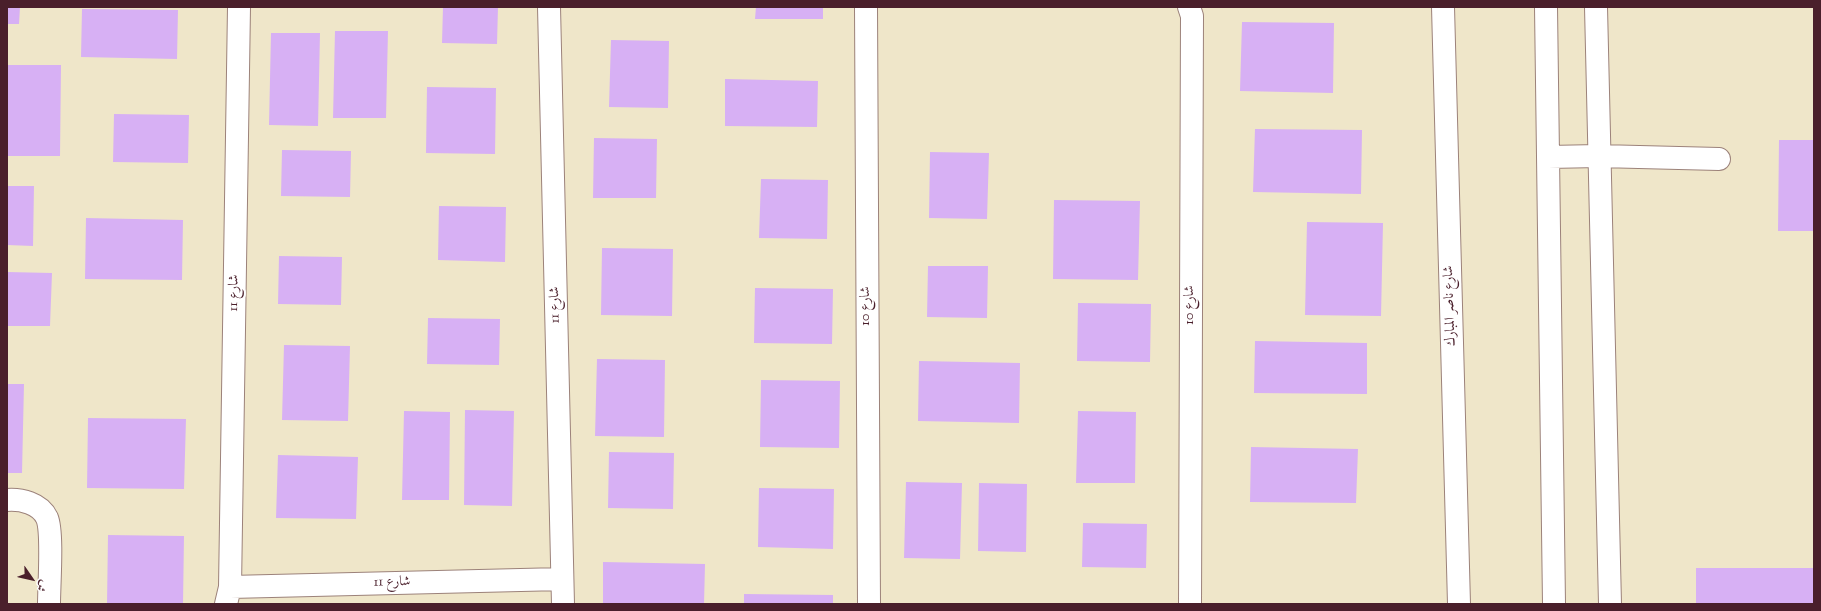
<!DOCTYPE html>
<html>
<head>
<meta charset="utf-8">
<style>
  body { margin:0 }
  #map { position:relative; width:1821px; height:611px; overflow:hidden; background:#efe6c9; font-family:"Sorts Mill Goudy",Amiri,serif }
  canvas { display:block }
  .frame { position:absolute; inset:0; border:8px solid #4a1f2b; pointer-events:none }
  .north { position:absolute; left:12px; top:559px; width:40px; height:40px; -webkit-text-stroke:3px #fff; paint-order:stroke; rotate:124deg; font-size:11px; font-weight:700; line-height:16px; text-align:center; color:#4a1f2b }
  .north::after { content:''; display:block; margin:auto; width:14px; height:18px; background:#4a1f2b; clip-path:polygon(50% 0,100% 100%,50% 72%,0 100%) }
</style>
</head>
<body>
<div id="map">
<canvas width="1821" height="611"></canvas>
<div class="frame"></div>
<div class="north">ش</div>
</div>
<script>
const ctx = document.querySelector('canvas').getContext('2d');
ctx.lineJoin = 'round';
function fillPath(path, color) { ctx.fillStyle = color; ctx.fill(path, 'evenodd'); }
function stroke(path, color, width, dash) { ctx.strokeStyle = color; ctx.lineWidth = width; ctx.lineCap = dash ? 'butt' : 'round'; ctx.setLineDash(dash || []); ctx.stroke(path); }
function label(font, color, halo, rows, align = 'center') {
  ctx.font = font + ' "Sorts Mill Goudy",Amiri,serif'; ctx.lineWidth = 4; ctx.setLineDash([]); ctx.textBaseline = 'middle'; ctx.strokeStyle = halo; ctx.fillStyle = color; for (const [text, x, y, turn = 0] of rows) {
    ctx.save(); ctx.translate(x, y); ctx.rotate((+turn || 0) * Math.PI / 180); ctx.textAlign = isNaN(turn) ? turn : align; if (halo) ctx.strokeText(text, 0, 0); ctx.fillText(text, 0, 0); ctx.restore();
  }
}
fillPath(new Path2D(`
  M7 7H20L19 24H7Z
  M443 7H498L497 44 442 43Z
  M756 7H823V19H755Z
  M82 9 178 10 177 59 81 57Z
  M1242 22 1334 23 1333 93 1240 91Z
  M335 31H388L386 118H333Z
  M271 33H320L318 126 269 125Z
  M611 40 669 41 668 108 609 107Z
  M7 65H61L60 156H7Z
  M725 79 818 81 817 127 725 126Z
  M427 87 496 88 495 154 426 153Z
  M114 114 189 115 188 163 113 162Z
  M1255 129 1362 130 1361 194 1253 192Z
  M594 138 657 139 656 198H593Z
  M1779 140H1814V231H1778Z
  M282 150 351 151 350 197 281 196Z
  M930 152 989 153 987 219 929 218Z
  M761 179 828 180 827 239 759 238Z
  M7 186H34L33 246 7 245Z
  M1054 200 1140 201 1138 280 1053 279Z
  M439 206 506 207 505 262 438 260Z
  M86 218 183 220 182 280 85 279Z
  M1307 222 1383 223 1381 316 1305 315Z
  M602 248 673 249 672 316 601 315Z
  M279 256 342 257 341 305 278 304Z
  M928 266H988L987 318 927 317Z
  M7 272 52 273 50 326H7Z
  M755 288 833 289 832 344 754 343Z
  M1078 303 1151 304 1150 362 1077 361Z
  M428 318 500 319 499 365 427 364Z
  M1255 341 1367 343V394L1254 393Z
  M284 345 350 346 348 421 282 420Z
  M597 359 665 360 664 437 595 436Z
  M919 361 1020 363 1019 423 918 421Z
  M761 380 840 381 839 448 760 447Z
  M7 384H24L22 473H7Z
  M465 410 514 411 512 506 464 505Z
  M404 411 450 412 449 500H402Z
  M1078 411 1136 412 1135 483H1076Z
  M88 418 186 419 184 489 87 488Z
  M1251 447 1358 449 1356 503 1250 502Z
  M609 452 674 453 673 509 608 508Z
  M278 455 358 457 356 519 276 518Z
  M906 482 962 483 960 559 904 558Z
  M979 483 1027 484 1026 552 978 551Z
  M759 488 834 489 833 549 758 547Z
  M1083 523 1147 524 1146 568 1082 567Z
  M108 535 184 536 183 604H107Z
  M603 562 705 564 704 604H603Z
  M1696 568H1814V604H1696Z
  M744 594 833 595V604H744Z`), '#d7b0f4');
const minor = new Path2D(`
  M549 7 563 604
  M866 7 869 604
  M1189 7 1192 16 1190 604
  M1443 7 1459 604
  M1546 7 1554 604
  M1596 7 1610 604
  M1548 157 1599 156 1719 159
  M7 500C21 499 40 503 47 518 53 532 49 586 49 604
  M230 587 562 579
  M226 604 230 587 239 7`);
stroke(minor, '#9c827a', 24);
stroke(minor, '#fff', 22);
label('14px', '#4a1f2b', '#fff', [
  ["شارع 11",235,293,-89],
  ["شارع 11",556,305,-91],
  ["شارع 10",1191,305,-90],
  ["شارع 10",867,306,-90],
  ["شارع ناصر المبارك",1451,306,-92],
  ["شارع 11",392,583,-1]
]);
</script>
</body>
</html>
